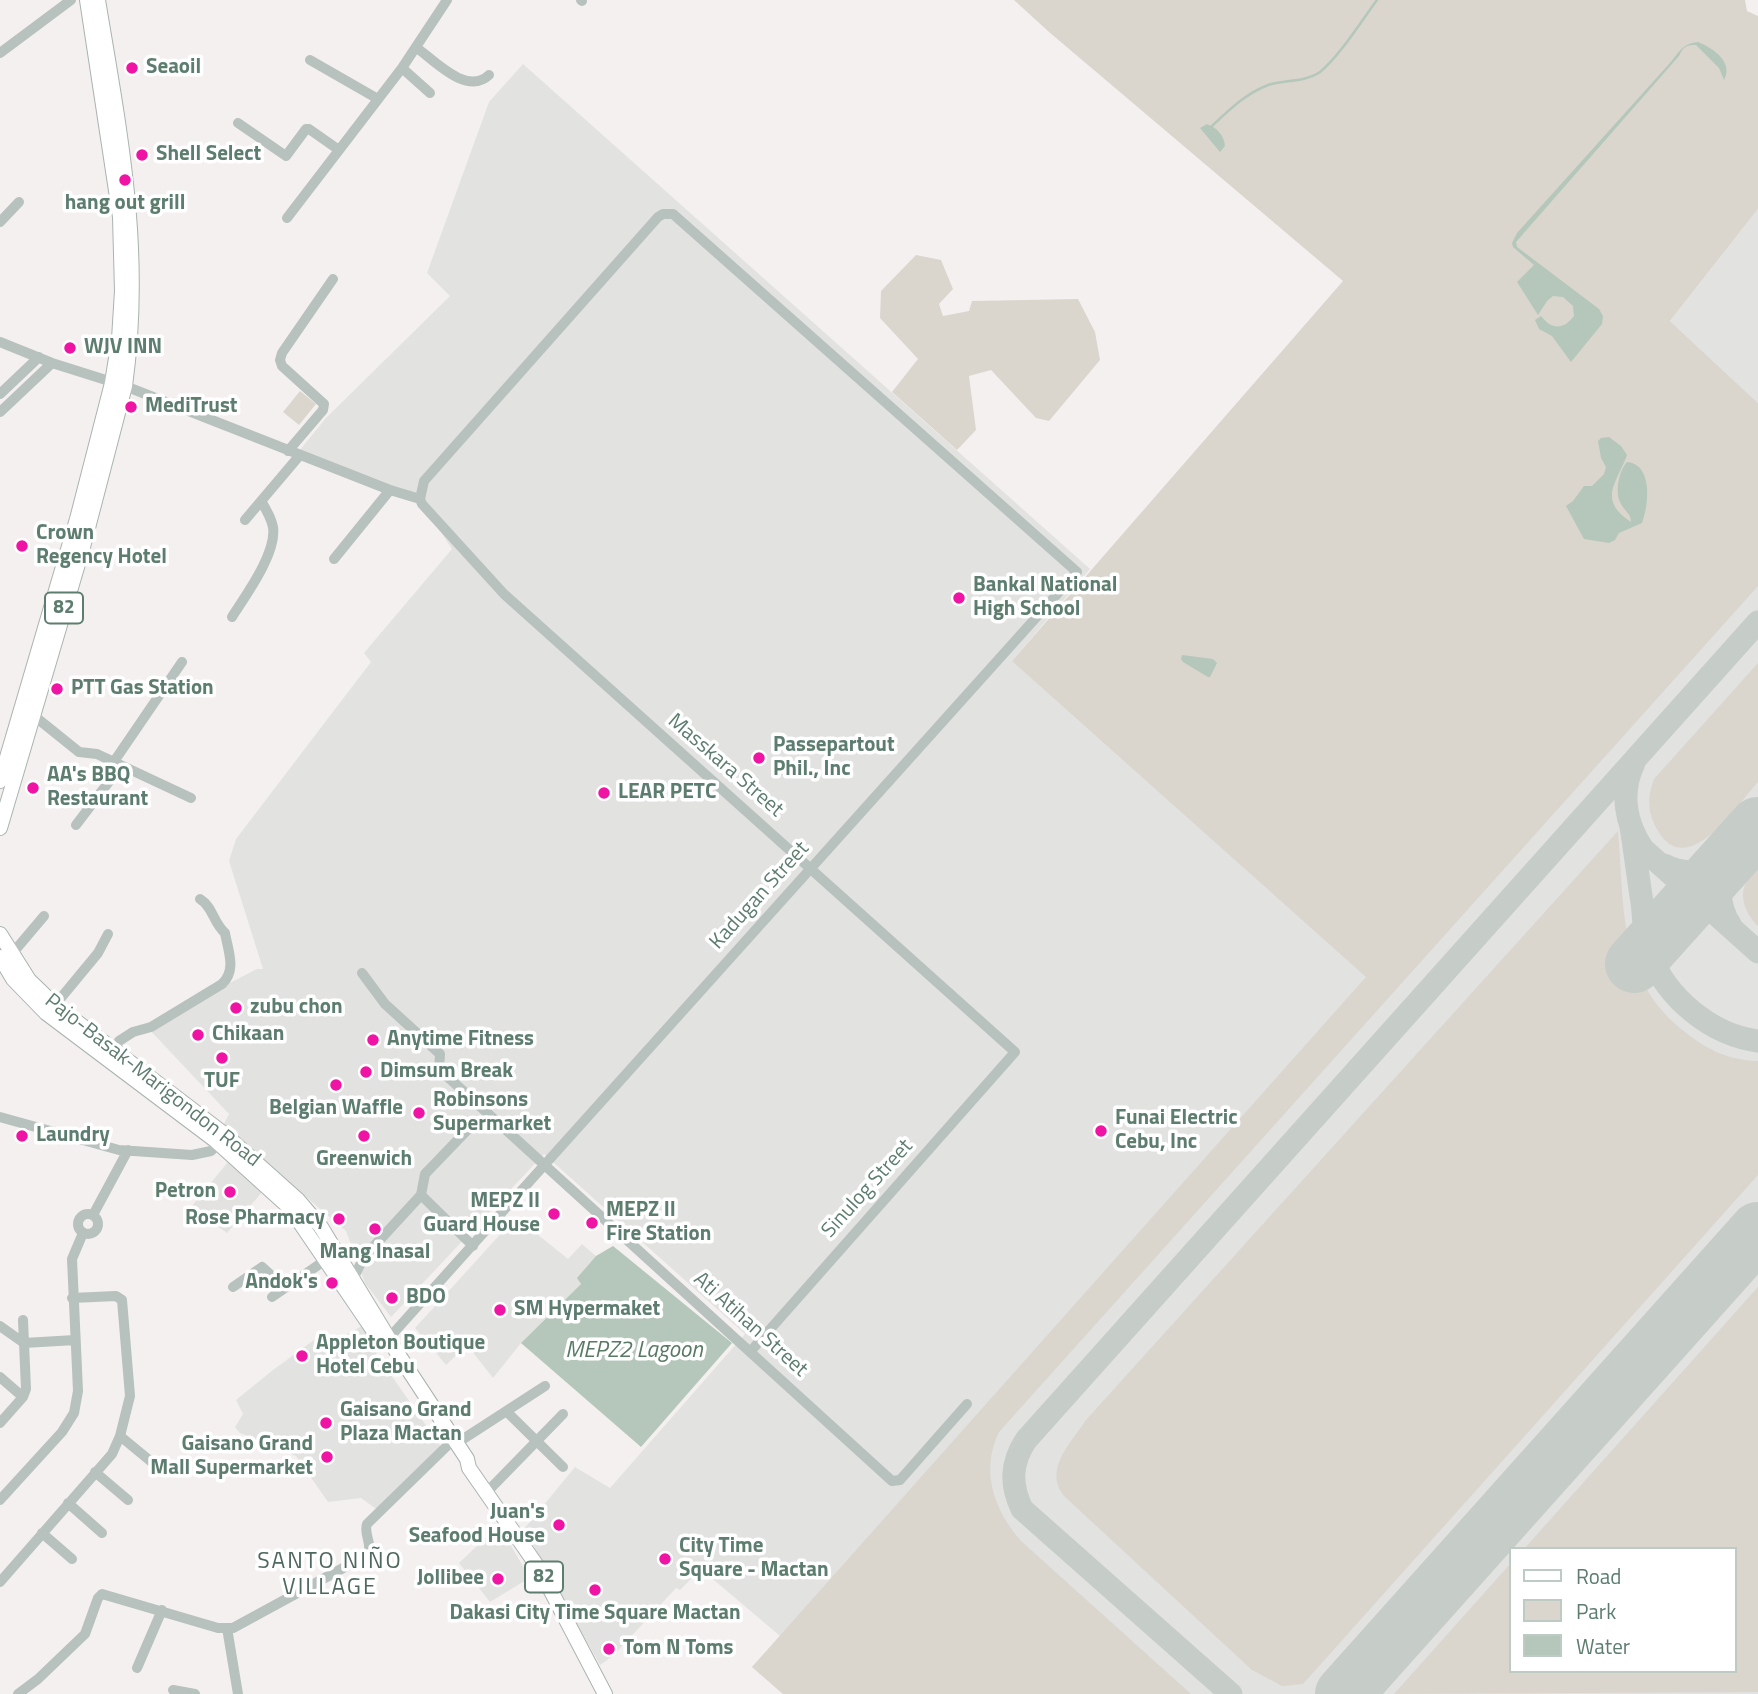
<!DOCTYPE html>
<html>
<head>
<meta charset="utf-8">
<style>
  body { margin:0 }
  #map { position:relative; width:1758px; height:1694px; overflow:hidden; background:#f4f0ef; font-family:"Titillium Web",sans-serif }
  canvas { display:block }
  .legend { position:absolute; left:1509px; top:1547px; width:228px; height:126px; box-sizing:border-box; background:#fff; border:2px solid #becbc5; margin:0; padding:9px 12px; list-style:none; font-size:21px; color:#5d7d6f }
  .legend li { display:flex; align-items:center; gap:14px; height:35px }
  .legend b { width:35px; border:2px solid #becbc5 }
</style>
</head>
<body>
<div id="map">
<canvas width="1758" height="1694"></canvas>
<ul class="legend">
<li><b style="height:9px;background:#fff"></b>Road</li>
<li><b style="height:19px;background:#dad6ce"></b>Park</li>
<li><b style="height:19px;background:#b4c7ba"></b>Water</li>
</ul>
</div>
<script>
const ctx = document.querySelector('canvas').getContext('2d');
ctx.lineJoin = 'round';
function fillPath(path, color) { ctx.fillStyle = color; ctx.fill(path, 'evenodd'); }
function stroke(path, color, width, dash) { ctx.strokeStyle = color; ctx.lineWidth = width; ctx.lineCap = dash ? 'butt' : 'round'; ctx.setLineDash(dash || []); ctx.stroke(path); }
function label(font, color, halo, rows, align = 'center') {
  ctx.font = font + ' "Titillium Web",sans-serif'; ctx.lineWidth = 7; ctx.setLineDash([]); ctx.textBaseline = 'middle'; ctx.strokeStyle = halo; ctx.fillStyle = color; for (const [text, x, y, turn = 0] of rows) {
    ctx.save(); ctx.translate(x, y); ctx.rotate((+turn || 0) * Math.PI / 180); ctx.textAlign = isNaN(turn) ? turn : align; if (halo) ctx.strokeText(text, 0, 0); ctx.fillText(text, 0, 0); ctx.restore();
  }
}
fillPath(new Path2D(`
  M523 64 1090 569 1012 661 1758 540V1694H783L752 1667 780 1636 701 1569 680 1590 676 1588 613 1656 600 1665 524 1529 575 1467 610 1488 745 1334 544 1154 391 1317 365 1283 346 1231 223 1126 229 1114 146 1026 257 969H263L229 861 236 839 371 662 364 653 452 549 417 496 299 451 326 418 450 296 427 273 489 102ZM1511 1549H1735V1671H1511Z
  M1758 209V403L1670 321Z
  M228 1162 263 1191 227 1233 191 1207Z
  M516 1217 568 1259 582 1244 596 1256 578 1278 581 1284 521 1343 493 1378 467 1345 446 1365 415 1328Z
  M364 1325 376 1345 373 1349 441 1447 379 1511 361 1498 328 1502 296 1456 240 1433 235 1427 243 1414 236 1400 273 1370 321 1335 329 1344Z
  M499 1525 528 1575 526 1580 490 1602 459 1563Z`), '#e2e2e0');
fillPath(new Path2D(`
  M1014 0H1745L1747 11 1758 16V209L1670 321 1758 403V586L999 1432C980 1471 994 1510 1021 1541L1191 1694H783L752 1667 1366 977 1012 661 1343 281 1049 32Z
  M916 255 941 260 953 289 939 304 943 316 969 311 972 301 1078 299 1095 332 1100 360 1049 421 1036 418 991 370 969 376 976 430 957 450 892 392 918 359 880 318 881 291Z
  M300 391 316 404 299 425 283 412Z
  M1758 663V782C1736 806 1688 881 1658 831 1647 813 1647 797 1654 779Z
  M1618 831C1625 909 1617 979 1685 1032 1707 1050 1729 1060 1758 1061V1175L1303 1684 1282 1686 1252 1670 1064 1496C1043 1469 1071 1443 1086 1420Z
  M1758 869V926C1749 918 1740 901 1744 888 1745 882 1753 874 1758 869Z
  M1758 1287V1692L1394 1694 1511 1563V1671H1735V1549H1524Z`), '#dad6ce');
fillPath(new Path2D(`
  M1698 42C1713 48 1734 62 1724 80L1719 68 1696 45C1686 45 1683 47 1679 56L1516 242 1517 247 1599 309 1603 316 1602 324 1571 362 1552 336 1539 329 1535 320 1541 316C1552 330 1563 330 1574 316L1573 306 1563 297 1553 296 1547 301 1538 315 1517 282 1534 265 1513 247 1512 243 1517 233 1669 64C1679 53 1681 44 1698 42Z
  M1207 124C1217 128 1224 135 1225 146L1220 152 1200 128Z
  M1609 437 1621 446 1627 455C1617 483 1597 499 1631 522 1631 513 1624 511 1620 502 1615 490 1619 471 1627 462 1653 464 1649 505 1642 523L1619 533 1615 540 1609 543 1584 539 1566 506 1573 501 1584 486H1592L1604 474 1606 467 1601 458 1598 441 1601 438Z
  M1182 655 1213 659 1217 663 1210 677H1208L1183 662 1181 659Z
  M613 1246 732 1343 641 1447 521 1343 581 1284 577 1278 596 1256Z`), '#b4c7ba');
stroke(new Path2D(`
  M1212 126C1229 110 1245 94 1268 85 1284 80 1306 82 1320 72 1339 57 1362 20 1377 0`), '#b4c7ba', 2.5);
stroke(new Path2D(`
  M1634 763C1620 792 1625 823 1643 849L1758 952
  M1631 827C1635 852 1638 877 1642 902 1644 919 1644 938 1650 954 1667 999 1712 1035 1758 1041
  M1730 857C1718 880 1716 904 1731 926
  M1664 865C1687 877 1710 872 1730 857
  M1231 1694 1022 1509C1010 1484 1011 1463 1026 1440L1758 622`), '#c6ccc8', 23);
stroke(new Path2D(`
  M1634 964 1758 826
  M1344 1694 1758 1231`), '#c6ccc8', 58);
const major = new Path2D(`
  M0 781 77 519 112 383 119 339 122 291 120 217 87 0
  M0 828 83 547 125 386C144 250 120 133 98 0
  M0 934 29 980 55 1005 223 1133 298 1200 321 1227 398 1354 467 1459 469 1468 540 1570 605 1694
  M0 957 13 979 46 1013 216 1141 290 1208 373 1330`);
stroke(major, '#a9b4af', 16);
stroke(new Path2D(`
  M581 0 582 1
  M417 48C435 61 467 96 489 75
  M0 53 71 0
  M310 60 378 99
  M402 68 430 93
  M238 123 286 156 306 129H309L339 150
  M287 218 402 68 447 0
  M0 222 19 202
  M0 342 52 363 125 386 390 490 420 499
  M0 394 39 357
  M0 412 52 363
  M288 451 323 410 324 404 282 366 280 360 282 353 333 279
  M420 499 422 504 504 594 1015 1052 750 1352
  M245 520 300 455
  M334 559 390 490
  M232 617C246 595 277 553 273 527 271 517 266 509 261 501
  M33 715 79 752 97 754 191 798
  M76 825 111 779 113 763 182 662
  M11 955 44 916
  M362 973 385 1004 440 1054 439 1069 892 1481 900 1480 967 1404
  M55 1005 98 953 108 934
  M114 1050 119 1041 133 1032 151 1027 222 984C237 970 228 951 225 933 213 922 213 907 200 899
  M0 1117 119 1150 192 1155 211 1151 222 1140
  M421 1195 473 1246
  M78 1224a10 10 0 1 1 20 0a10 10 0 1 1-20 0Z
  M93 1215 128 1150
  M353 1279 364 1257 421 1195 425 1174 475 1122
  M233 1287 262 1267 285 1288
  M272 1297 327 1259
  M0 1326 24 1343 75 1340
  M389 1338 1077 572 673 214H663L658 217 424 481 420 499
  M0 1377 23 1397
  M506 1411 563 1467
  M0 1423 23 1397 26 1389 23 1320
  M120 1436 154 1464
  M457 1443 545 1386
  M95 1472 128 1500
  M486 1493 563 1414
  M0 1500 62 1432 74 1413 78 1391 72 1259 83 1233
  M68 1503 102 1533
  M42 1533 72 1559
  M0 1582 112 1454 120 1436 130 1396 122 1300 116 1296 72 1298
  M227 1628 238 1694
  M137 1668 162 1610
  M173 1690 195 1694
  M18 1694 38 1679 85 1634 98 1598 102 1594 218 1628H233L367 1555C374 1546 363 1534 367 1524L447 1446`), '#b7c1bd', 10);
stroke(major, '#fff', 14);
for (const [x, y, r, color] of [
  [132,68,7,"#f014a5"],
  [142,155,7,"#f014a5"],
  [125,180,7,"#f014a5"],
  [70,348,7,"#f014a5"],
  [131,407,7,"#f014a5"],
  [22,546,7,"#f014a5"],
  [959,598,7,"#f014a5"],
  [57,689,7,"#f014a5"],
  [759,758,7,"#f014a5"],
  [33,788,7,"#f014a5"],
  [604,793,7,"#f014a5"],
  [236,1008,7,"#f014a5"],
  [198,1035,7,"#f014a5"],
  [373,1040,7,"#f014a5"],
  [222,1058,7,"#f014a5"],
  [366,1072,7,"#f014a5"],
  [336,1085,7,"#f014a5"],
  [419,1113,7,"#f014a5"],
  [1101,1131,7,"#f014a5"],
  [22,1136,7,"#f014a5"],
  [364,1136,7,"#f014a5"],
  [230,1192,7,"#f014a5"],
  [554,1214,7,"#f014a5"],
  [339,1219,7,"#f014a5"],
  [592,1223,7,"#f014a5"],
  [375,1229,7,"#f014a5"],
  [332,1283,7,"#f014a5"],
  [392,1298,7,"#f014a5"],
  [500,1310,7,"#f014a5"],
  [302,1356,7,"#f014a5"],
  [326,1423,7,"#f014a5"],
  [327,1457,7,"#f014a5"],
  [559,1525,7,"#f014a5"],
  [665,1559,7,"#f014a5"],
  [498,1579,7,"#f014a5"],
  [595,1590,7,"#f014a5"],
  [609,1649,7,"#f014a5"]
]) { const dot = new Path2D(); dot.arc(x, y, r, 0, 2 * Math.PI); ctx.fillStyle = color; ctx.fill(dot); stroke(dot, '#fff', 2.5); }
for (const [x, y, w] of [
  [64,608,38],
  [544,1577,38]
]) { const box = new Path2D(); box.roundRect(x - w / 2, y - 15.5, w, 31, 5); ctx.fillStyle = '#fff'; ctx.fill(box); stroke(box, '#5d7d6f', 2); }
label('bold 19px', '#5d7d6f', null, [
  ["82",64,608],
  ["82",544,1577]
]);
label('bold 21px', '#5d7d6f', '#fff', [
  ["Seaoil",146,68],
  ["Shell Select",156,155],
  ["hang out grill",125,204,"center"],
  ["WJV INN",84,348],
  ["MediTrust",145,407],
  ["Crown",36,534],
  ["Regency Hotel",36,558],
  ["Bankal National",973,586],
  ["High School",973,610],
  ["PTT Gas Station",71,689],
  ["Passepartout",773,746],
  ["Phil., Inc",773,770],
  ["AA's BBQ",47,776],
  ["Restaurant",47,800],
  ["LEAR PETC",618,793],
  ["zubu chon",250,1008],
  ["Chikaan",212,1035],
  ["Anytime Fitness",387,1040],
  ["Dimsum Break",380,1072],
  ["TUF",222,1082,"center"],
  ["Robinsons",433,1101],
  ["Supermarket",433,1125],
  ["Belgian Waffle",336,1109,"center"],
  ["Funai Electric",1115,1119],
  ["Cebu, Inc",1115,1143],
  ["Laundry",36,1136],
  ["Greenwich",364,1160,"center"],
  ["Petron",216,1192,"right"],
  ["MEPZ II",540,1202,"right"],
  ["Guard House",540,1226,"right"],
  ["MEPZ II",606,1211],
  ["Fire Station",606,1235],
  ["Rose Pharmacy",325,1219,"right"],
  ["Mang Inasal",375,1253,"center"],
  ["Andok's",318,1283,"right"],
  ["BDO",406,1298],
  ["SM Hypermaket",514,1310],
  ["Appleton Boutique",316,1344],
  ["Hotel Cebu",316,1368],
  ["Gaisano Grand",340,1411],
  ["Plaza Mactan",340,1435],
  ["Gaisano Grand",313,1445,"right"],
  ["Mall Supermarket",313,1469,"right"],
  ["Juan's",545,1513,"right"],
  ["Seafood House",545,1537,"right"],
  ["City Time",679,1547],
  ["Square - Mactan",679,1571],
  ["Jollibee",484,1579,"right"],
  ["Dakasi City Time Square Mactan",595,1614,"center"],
  ["Tom N Toms",623,1649]
], 'left');
label('21px', '#5d7d6f', '#fff', [
  ["Masskara Street",725,766,41],
  ["Kadugan Street",760,896,-48],
  ["Pajo-Basak-Marigondon Road",152,1081,38],
  ["Sinulog Street",868,1189,-48],
  ["Ati Atihan Street",750,1325,42]
]);
label('italic 23px', '#587a64', '#fff', [
  ["MEPZ2 Lagoon",634,1351]
]);
ctx.letterSpacing = '2px';
label('23px', '#4f685d', '#fff', [
  ["SANTO NIÑO",330,1562],
  ["VILLAGE",330,1588]
]);
ctx.letterSpacing = '0px';
</script>
</body>
</html>
